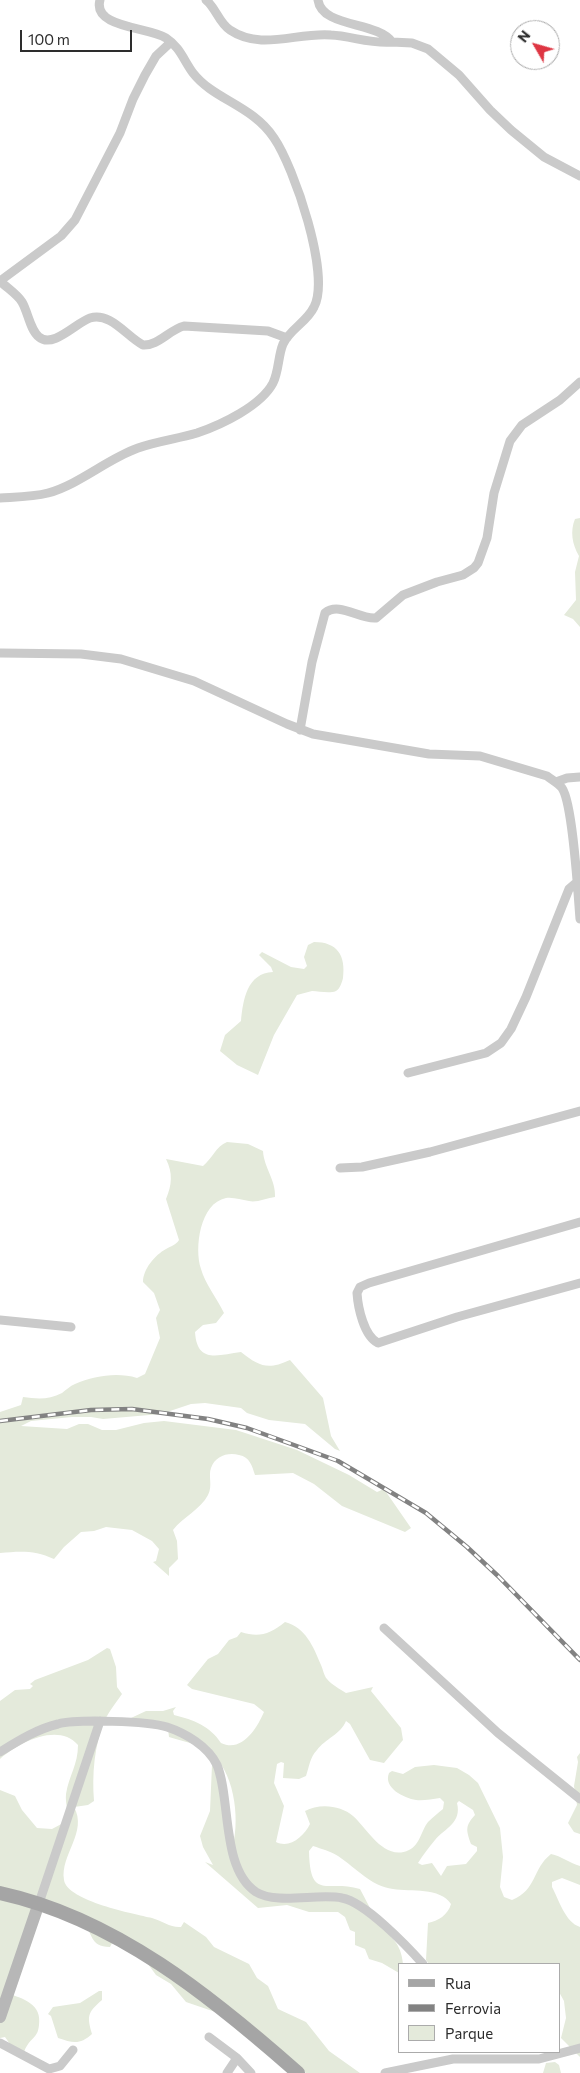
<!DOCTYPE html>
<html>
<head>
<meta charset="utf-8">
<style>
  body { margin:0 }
  #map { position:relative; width:580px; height:2073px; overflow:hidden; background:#fff; font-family:Commissioner,sans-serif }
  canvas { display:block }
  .legend { position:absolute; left:398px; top:1963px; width:162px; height:90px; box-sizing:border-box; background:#fff; border:1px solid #ababab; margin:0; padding:6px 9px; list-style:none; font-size:15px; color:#2d2d2d }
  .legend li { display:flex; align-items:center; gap:10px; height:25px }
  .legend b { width:25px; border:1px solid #ababab }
  .north { position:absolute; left:510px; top:20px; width:50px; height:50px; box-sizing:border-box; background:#fff; border:1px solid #ababab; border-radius:50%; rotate:308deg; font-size:14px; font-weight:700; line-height:20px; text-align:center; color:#2d2d2d }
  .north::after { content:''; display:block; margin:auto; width:18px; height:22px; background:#de3643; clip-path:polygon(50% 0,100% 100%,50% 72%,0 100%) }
  .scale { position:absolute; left:20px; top:30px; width:112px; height:22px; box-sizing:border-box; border:2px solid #2d2d2d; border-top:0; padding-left:6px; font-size:15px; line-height:18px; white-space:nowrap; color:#2d2d2d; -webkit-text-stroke:4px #fff; paint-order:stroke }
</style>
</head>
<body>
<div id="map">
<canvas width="580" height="2073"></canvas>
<ul class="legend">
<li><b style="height:6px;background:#a5a5a5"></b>Rua</li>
<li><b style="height:6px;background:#828282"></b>Ferrovia</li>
<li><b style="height:14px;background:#e4eadb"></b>Parque</li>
</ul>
<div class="north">N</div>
<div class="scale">100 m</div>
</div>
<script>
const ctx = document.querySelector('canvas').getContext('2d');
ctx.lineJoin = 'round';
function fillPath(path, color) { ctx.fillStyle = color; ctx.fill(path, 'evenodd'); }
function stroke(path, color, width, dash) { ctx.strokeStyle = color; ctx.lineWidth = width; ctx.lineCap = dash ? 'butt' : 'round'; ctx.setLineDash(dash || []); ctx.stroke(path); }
fillPath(new Path2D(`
  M580 518V627L573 619 564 615 576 600 575 572 579 556C572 544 570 531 575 519Z
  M314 942C337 942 346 955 343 978 342 982 340 989 336 991 329 994 319 991 312 991 307 992 302 994 297 995L274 1035 258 1075 237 1065 220 1051 225 1035 241 1021C243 1000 247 973 273 972L271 967 259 955 262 952 291 967 304 969 307 966 304 957 308 945Z
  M227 1142 248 1144 263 1151C264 1168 276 1180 275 1197 267 1198 256 1203 249 1201 241 1200 234 1197 226 1198 200 1203 194 1248 201 1269 205 1284 217 1298 224 1313L216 1323 203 1325 195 1332C197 1364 218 1355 241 1352 260 1367 268 1370 290 1360L323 1398 331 1436 340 1451 335 1449 305 1424 269 1420 247 1413 241 1408 205 1403 191 1404 161 1414 103 1419 91 1417H72L31 1421 21 1426 67 1429 79 1424H88L102 1430H116L144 1423 164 1421 236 1430 297 1450 349 1475 377 1492 384 1489 411 1528 405 1532 342 1506 314 1484 293 1473 255 1475C252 1466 250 1457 239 1455 228 1452 215 1456 211 1468 208 1476 213 1486 208 1495 201 1509 183 1517 173 1530L177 1541 178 1559 169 1568V1576L153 1562 156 1561 159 1549 152 1541 132 1530 106 1527 94 1531 81 1532 64 1547 54 1559C35 1550 20 1551 0 1553V1412L21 1405 23 1397C37 1399 49 1400 62 1393 66 1390 70 1386 75 1384 94 1376 117 1372 137 1378L145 1374 160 1338 156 1318 160 1310 154 1293 143 1282C143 1269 155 1255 166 1249 171 1246 176 1245 179 1240L166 1199C172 1185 173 1173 166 1159L203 1166C212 1159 216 1146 227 1142Z
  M285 1622C306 1628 313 1646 321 1665 323 1669 324 1676 327 1679 332 1685 340 1689 346 1693L373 1687 371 1691 401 1728 403 1740 384 1763 370 1760 350 1724 346 1721C341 1734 325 1739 317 1750 310 1757 309 1767 306 1776L299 1779 283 1778 284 1763 281 1762 277 1764 274 1783 284 1806 276 1842C290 1849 304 1836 310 1824L305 1811C319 1803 341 1805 353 1816 367 1828 384 1862 409 1850 420 1845 421 1831 428 1822 433 1817 438 1813 443 1809L444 1802 440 1798C432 1799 423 1801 416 1800 404 1798 383 1788 389 1773L392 1771 403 1774 415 1767 434 1765 457 1768 469 1775 478 1783 500 1828 503 1857 500 1887 504 1897 512 1900C537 1890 532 1869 551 1854 561 1856 570 1863 580 1866V1885L562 1878 552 1882V1887C559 1900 565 1922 580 1927V2057L561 2038 566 2018 564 2001 559 1992V1964H429L426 1960 428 1923C438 1921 448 1915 451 1904 440 1887 411 1892 393 1889 371 1886 357 1869 338 1856 330 1851 322 1849 313 1846L309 1851C310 1902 327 1879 360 1889 366 1900 372 1913 380 1923 391 1939 401 1942 403 1964H399V1973L382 1963 369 1959 365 1949 355 1945V1932L350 1930 345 1917 338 1912H309L287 1905 258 1908 205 1862 213 1865 203 1847 200 1836 210 1811 212 1765 216 1769 233 1845C240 1817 234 1769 209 1752 199 1744 182 1741 169 1737L168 1729 131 1718 146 1711H163L176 1707 173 1711 174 1715C194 1720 210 1726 221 1743 242 1753 257 1728 264 1712L254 1704 192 1689 187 1685 208 1659 218 1654 229 1640 237 1637 241 1632C259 1638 270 1634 285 1622ZM459 1801 473 1810 475 1815C465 1826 466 1830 471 1844L477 1847V1851L466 1864 447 1866 441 1876 432 1863 422 1865 418 1863C423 1855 429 1847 435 1840 445 1828 462 1823 457 1803Z
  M107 1648 110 1649 116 1667 117 1687 122 1694C116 1703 109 1711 105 1720 94 1745 92 1775 94 1801L88 1805 74 1807C88 1832 60 1855 64 1880 67 1901 135 1914 152 1918 162 1921 171 1928 181 1927L184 1922 206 1937 214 1947 249 1964 257 1978 268 1986 278 2009 306 2022 329 2051 360 2073H306L274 2052 227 2016 186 2002 171 1984 156 1975 145 1960 112 1943 110 1947C89 1947 93 1932 83 1922 78 1917 50 1908 41 1905L7 1993C24 1999 42 2004 39 2025 39 2026 38 2032 37 2033 33 2040 28 2041 24 2052L14 2050 5 2037 0 2038V1790L15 1796 22 1810 37 1828 52 1829 67 1821C69 1812 65 1803 66 1794 69 1775 78 1765 78 1745 58 1722 18 1743 0 1759V1701L15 1690 30 1689 33 1686 30 1684 35 1680 88 1660Z
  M580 1753V1834L574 1832 568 1823 577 1805 574 1786 578 1762 577 1757Z
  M99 1991H102V2000C87 2013 87 2016 92 2034 80 2045 73 2043 58 2038L51 2016 48 2014 53 2007 80 2003Z
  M555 2062 559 2065 561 2073H543L546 2063Z`), '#e4eadb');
stroke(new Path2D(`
  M206 0C216 8 219 23 230 30 261 51 297 32 331 35 351 36 371 44 392 42 377 21 322 28 318 0
  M392 42 412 43 428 49 459 75 490 110 511 130 544 157 580 176
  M0 281C7 288 17 294 22 302 28 312 30 330 39 337 53 349 77 322 90 318 111 312 126 336 143 345 158 346 169 330 184 326L268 331 287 338
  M0 281 61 236 75 220 120 133 133 99 145 75 156 56 171 42
  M0 498C16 497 33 497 48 493 80 484 107 459 138 448 157 441 177 439 197 433 221 425 261 406 273 383 279 371 278 356 283 344 290 329 307 322 314 307 331 275 294 167 274 138 252 105 214 100 193 73 184 61 180 47 166 38 150 27 92 28 100 0
  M0 653 81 654 121 659 194 681 287 724 313 734 429 754 480 756 547 776C552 780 558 783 562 788 573 804 578 895 580 919
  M300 730 312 662 325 613C339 601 360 620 376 618L403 595 437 582 463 575 474 568 478 563 487 538 494 493 510 441 522 425 560 400 580 382
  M556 782 567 778 580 777
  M408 1073 486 1053 501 1043 511 1029 526 997 569 889 576 883
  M340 1168 362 1167 430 1152 580 1111
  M580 1222 369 1283 360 1287 357 1293C358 1308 364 1336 378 1343L457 1317 580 1283
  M0 1320 71 1327
  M384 1628 498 1733 580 1799
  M0 1752C18 1741 37 1729 58 1724 77 1719 148 1721 167 1727 185 1733 208 1746 217 1765 231 1799 221 1869 256 1892 277 1905 318 1893 342 1898 365 1902 407 1946 423 1964
  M39 1903 100 1721
  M209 2037 237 2058 251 2073
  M0 2043 49 2069 60 2066 73 2050
  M227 2073 237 2058
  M385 2073 453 2059H539L580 2048`), '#cacaca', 9);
stroke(new Path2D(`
  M0 2017 39 1903`), '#b7b7b7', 12);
stroke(new Path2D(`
  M0 1893C115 1918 212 1997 298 2073`), '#a5a5a5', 14);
const rail = new Path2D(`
  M0 1421 91 1410 132 1409 208 1419 247 1428 338 1461 426 1513 467 1547 498 1576 580 1660`);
stroke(rail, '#828282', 4.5);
stroke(rail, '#fff', 2.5, [8]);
</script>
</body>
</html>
